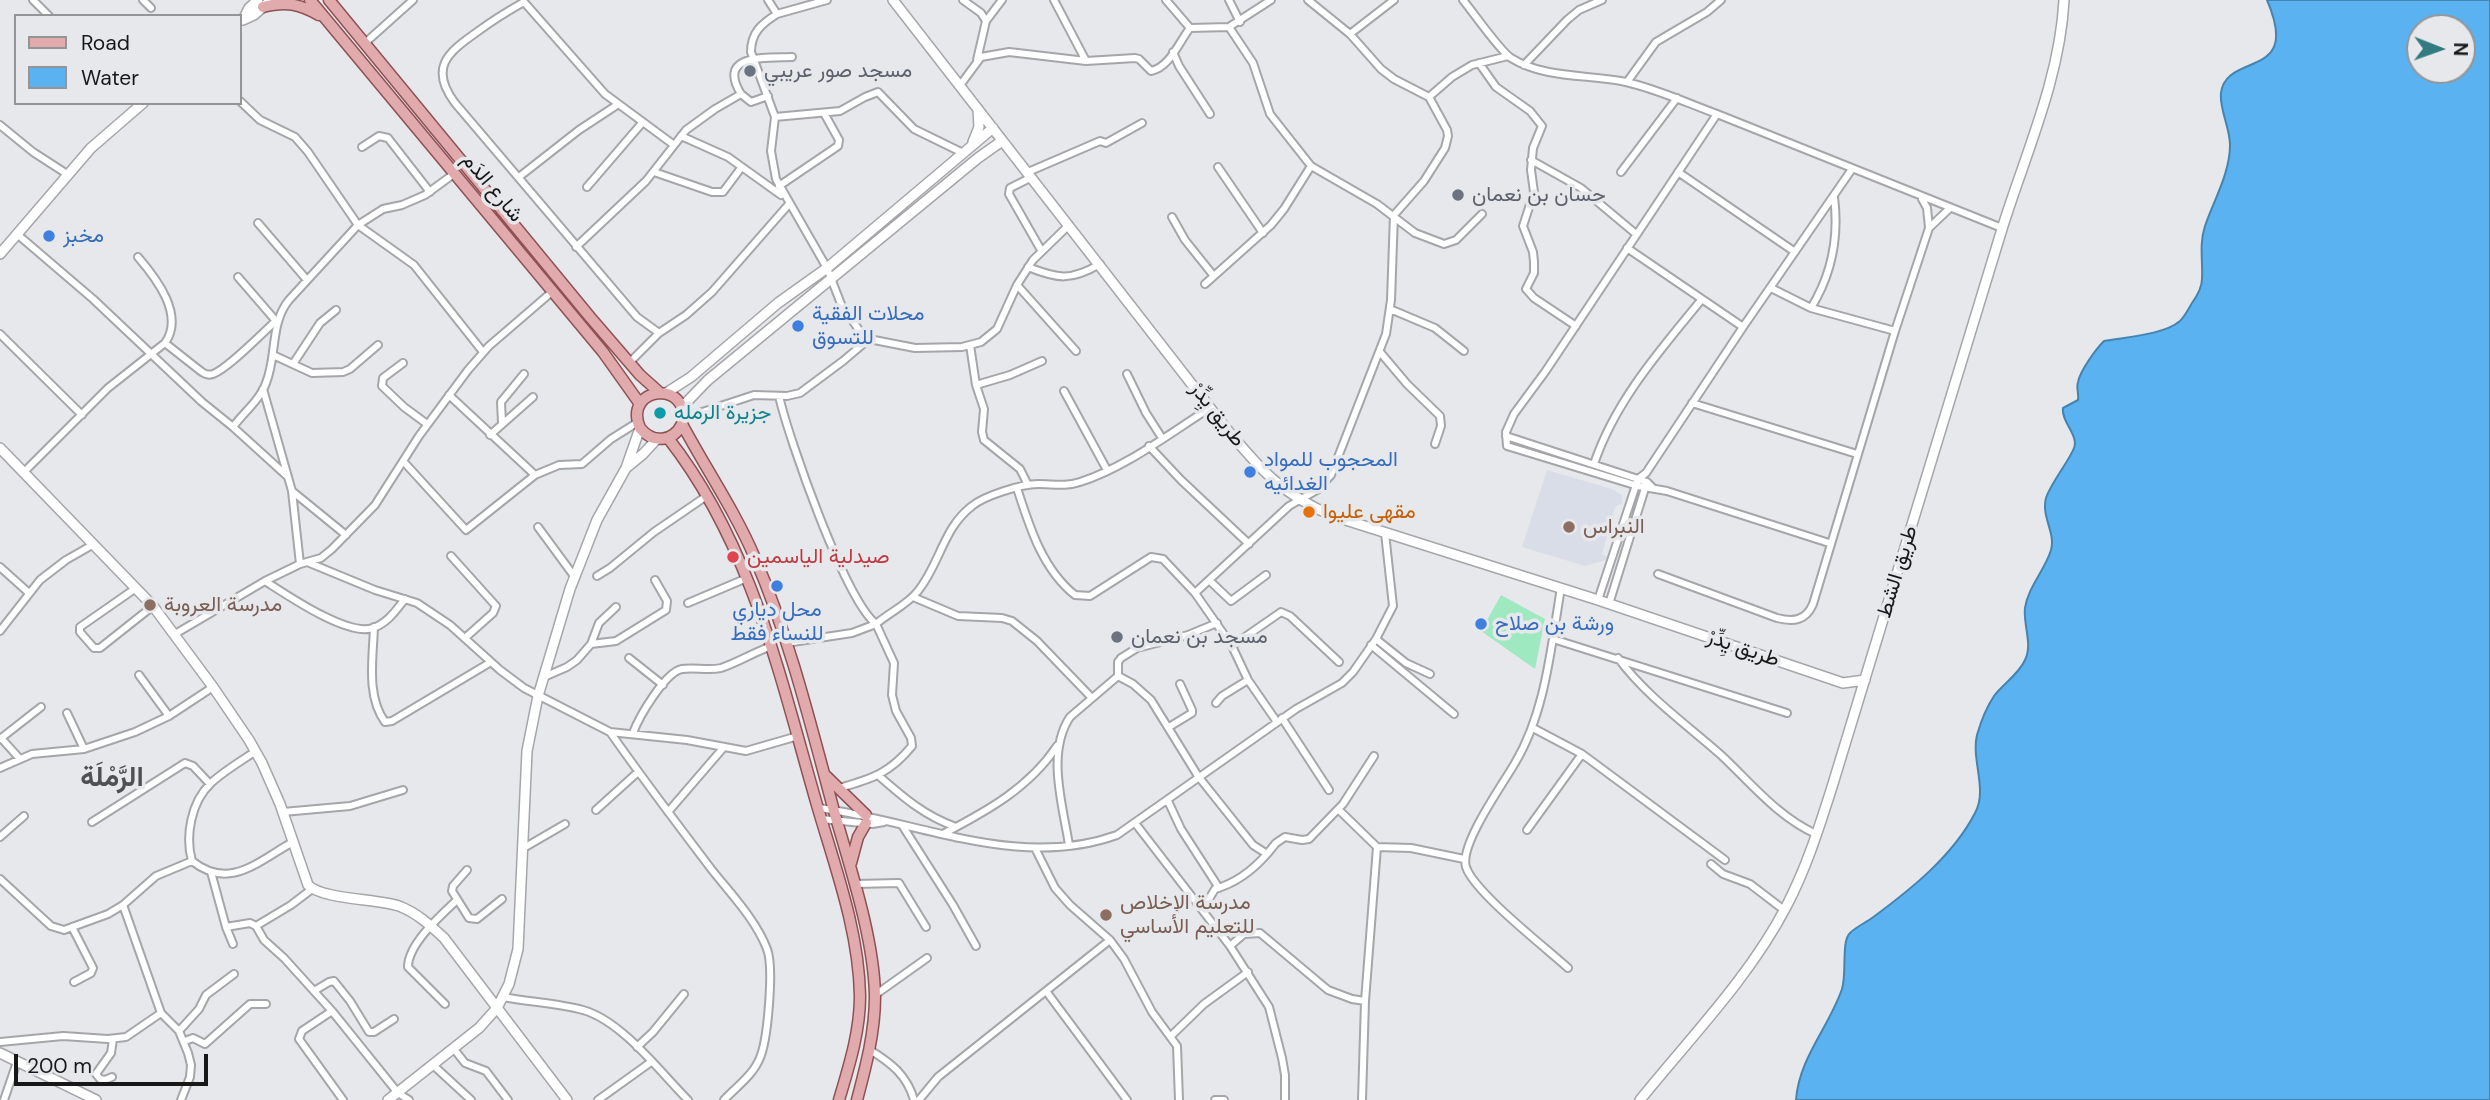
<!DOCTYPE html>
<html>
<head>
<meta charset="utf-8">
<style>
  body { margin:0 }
  #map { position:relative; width:2490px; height:1100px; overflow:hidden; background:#e7e8eb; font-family:"DM Sans",sans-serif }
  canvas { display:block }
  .legend { position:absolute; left:14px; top:14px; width:228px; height:91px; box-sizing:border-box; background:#e7e8eb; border:2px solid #949597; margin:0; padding:9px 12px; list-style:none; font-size:21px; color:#181819 }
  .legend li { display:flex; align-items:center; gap:14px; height:35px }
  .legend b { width:35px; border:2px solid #949597 }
  .north { position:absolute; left:2406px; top:14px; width:70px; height:70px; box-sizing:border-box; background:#e7e8eb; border:2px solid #949597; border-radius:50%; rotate:91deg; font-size:19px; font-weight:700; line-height:28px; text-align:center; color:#181819 }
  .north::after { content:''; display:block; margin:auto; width:24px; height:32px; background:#327b80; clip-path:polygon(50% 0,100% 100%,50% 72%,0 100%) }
  .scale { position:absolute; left:14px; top:1054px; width:194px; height:32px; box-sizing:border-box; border:4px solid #181819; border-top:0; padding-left:9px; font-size:21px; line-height:24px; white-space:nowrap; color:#181819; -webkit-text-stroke:5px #e7e8eb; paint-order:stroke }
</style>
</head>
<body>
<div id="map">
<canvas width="2490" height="1100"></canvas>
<ul class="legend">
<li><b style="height:9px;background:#e1aaac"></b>Road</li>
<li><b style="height:19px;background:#5ab2f0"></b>Water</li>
</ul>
<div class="north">N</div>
<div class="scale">200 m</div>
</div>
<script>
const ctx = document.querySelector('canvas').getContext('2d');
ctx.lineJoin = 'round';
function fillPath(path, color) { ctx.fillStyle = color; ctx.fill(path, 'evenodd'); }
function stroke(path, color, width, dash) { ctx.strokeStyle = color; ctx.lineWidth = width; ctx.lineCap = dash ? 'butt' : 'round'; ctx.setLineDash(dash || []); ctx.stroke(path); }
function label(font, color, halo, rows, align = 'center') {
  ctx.font = font + ' "DM Sans",Vazirmatn,sans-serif'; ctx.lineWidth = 7; ctx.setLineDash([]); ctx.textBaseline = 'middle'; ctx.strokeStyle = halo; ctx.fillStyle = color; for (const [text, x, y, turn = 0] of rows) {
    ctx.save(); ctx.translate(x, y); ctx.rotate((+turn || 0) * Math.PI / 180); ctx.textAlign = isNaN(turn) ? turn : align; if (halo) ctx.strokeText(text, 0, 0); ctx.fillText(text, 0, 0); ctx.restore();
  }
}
fillPath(new Path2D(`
  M1547 470 1612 489 1622 495V503L1615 507 1602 554 1607 557 1606 560 1585 566 1522 547Z`), '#d9dde7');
fillPath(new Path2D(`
  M1501 595 1545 619 1535 669 1481 631Z`), '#9fe9c1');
const water = new Path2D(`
  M2267 0H2490V1100H1796C1799 1058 1829 1027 1842 989 1847 974 1841 941 1850 933 1856 927 1865 923 1872 918 1910 890 1953 856 1975 813 1988 790 1971 760 1977 735 1981 721 1986 708 1994 696 2003 684 2019 674 2025 660 2033 644 2023 625 2025 608 2028 587 2045 570 2051 550 2056 533 2041 517 2046 498 2051 483 2069 461 2074 448 2079 435 2061 422 2063 408L2078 400C2079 393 2076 388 2078 382 2080 371 2096 349 2104 341 2125 337 2164 335 2180 321 2185 316 2189 308 2192 303 2197 296 2202 288 2202 279 2203 260 2199 245 2205 226 2214 200 2230 173 2230 145 2230 128 2219 108 2221 93 2226 51 2302 81 2267 0ZM2420 28H2462V70H2420Z`);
fillPath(water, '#5ab2f0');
stroke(water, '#4684b0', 2);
const street = new Path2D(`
  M33 0 49 16
  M143 0 151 8
  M768 0 777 14 827 0
  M963 0 981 13 986 21
  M1054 0 1086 61
  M1166 0 1190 28
  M1229 0 1240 22
  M1463 0C1473 12 1500 51 1511 58 1545 79 1588 74 1626 82 1657 89 1687 103 1717 114
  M777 14C761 24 751 33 751 52L775 117 771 151 776 179 827 268 841 304 861 333 869 339 915 348 962 347 981 342 997 329 1017 285 1033 260 1069 225
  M1229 27 1253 63 1270 114 1311 166 1377 204 1415 233 1444 244 1456 240 1482 214
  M1350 34 1394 0
  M365 43 413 0
  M1173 52 1179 66 1210 114
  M977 60 986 21 1002 0
  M1479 63 1496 87 1530 111 1542 126 1533 148 1531 170 1534 192 1523 226 1533 252 1534 262V273L1526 289 1534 298 1576 326
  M1524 65 1567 20 1579 10 1602 0
  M1627 82 1656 42 1707 12 1721 0
  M961 84 981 57 1009 52 1086 61 1135 58 1139 59 1151 71C1170 67 1179 42 1190 28L1229 27 1271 0
  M741 94 751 102 768 96
  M1429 97 1452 77 1472 65 1508 56
  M240 101 260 120 295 137 308 152 358 225 414 265 483 352
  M775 117 840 111 865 97 878 92 914 129 963 153
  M0 125 33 152 67 174
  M681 136 728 157 781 195
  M362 147 379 136 388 138 430 192
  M1531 160 1581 188 1636 234
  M1218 167 1263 233
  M654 172 712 192H723L741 168
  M1028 172 1100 141 1106 143 1142 123
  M1621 172 1677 98
  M1678 172 1795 252
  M519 177 579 130 617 105
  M1032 177 1010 188 1009 194 1041 250
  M779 186 838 146 839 140 824 113
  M587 187 642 123
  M1172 217 1185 240 1213 275
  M258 223 307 280
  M1929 228 1950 208
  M17 234 93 299 202 402 233 427C243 413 260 400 266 383 277 356 270 323 289 300L358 225 383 209 402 205 425 195 455 173
  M576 247 646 181 686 130 715 109 741 94C716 53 767 58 792 57
  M1627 248 1743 327
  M1028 267C1058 279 1071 281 1100 264
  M238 277 276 321
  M1205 284 1271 225 1284 209 1311 166
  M1017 285 1076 351
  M1771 288 1811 308 1895 331 1929 228 1927 208 1922 199
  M1811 308C1832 274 1839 236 1834 197
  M1390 309 1435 328 1464 351
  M659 333 637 317 455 103C429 68 447 53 477 32 492 21 508 11 524 2L605 94 674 145
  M0 334 82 415
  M165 343 198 369C203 373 207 376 213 374 229 368 264 331 278 319
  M970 345 976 385 984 409 982 432 984 440 1020 469 1028 485
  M1380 352 1407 384 1440 416 1441 426 1435 444
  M273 355 312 373 343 372 350 369 378 345
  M630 362 659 333 686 315 712 292 789 204
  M403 363 383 378 382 386 404 407 427 424
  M293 364 320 323 336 310
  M1127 374 1146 413 1162 438
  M976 385 1010 375 1042 361
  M263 389 292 491 300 564
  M1064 391 1107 470
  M449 395 535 475
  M779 396C789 440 845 599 876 624 890 612 907 605 918 591 940 564 943 528 972 506 984 496 1021 484 1038 484 1053 484 1065 487 1080 482 1125 468 1170 433 1210 408
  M1692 403 1857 454
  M684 418 754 395 787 396 800 393 843 361 869 339
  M502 423 501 402 524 374
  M233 427 287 476
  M490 435 533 397
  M1506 436 1638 479 1647 482 1652 487
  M1149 446 1181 480 1249 544
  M403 461 466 530 535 475 559 465 582 464 611 439 638 422
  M1594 464C1615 401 1661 349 1702 299
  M24 472 108 388 165 343C185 315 156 278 138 257
  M1017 488C1029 525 1042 569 1075 595L1090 596 1151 557 1163 559 1195 593 1232 646 1248 680 1277 722
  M292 491 346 535
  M538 527 574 576
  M1829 543 1667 491 1638 486 1507 446 1506 432 1514 414 1545 372 1717 114 2002 228
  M451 556 496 606 493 613 465 638
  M307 562 375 590 417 603 450 625 500 670 524 688 610 732 687 740 746 751 798 736
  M0 567 29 593
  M1658 574 1777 618C1793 622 1806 621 1813 604L1895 331
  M597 576 610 568 654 532 708 495
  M1209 580 1231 601 1266 575
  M265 581C287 595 348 637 373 628 388 623 396 610 405 599
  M136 588 80 627V632L94 648H100L153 606
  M1561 588C1551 646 1546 711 1515 763 1503 784 1459 845 1466 867 1474 892 1545 947 1568 968
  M1195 593 1289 506 1317 490 1331 475 1386 334 1391 300 1394 215 1424 181 1445 148 1448 136 1447 130 1429 97 1394 79 1381 69 1350 34 1308 0
  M913 597 958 616 1002 618 1012 621 1037 641 1091 697
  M1598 600 1638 479 1646 473 1743 327 1852 169
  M688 603 747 578
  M1609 604 1646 485
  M1217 623 1188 635 1137 648 1121 658 1118 662V676L1133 684 1151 700 1198 776 1253 845 1267 854 1276 843 1285 837 1302 840 1309 839 1343 804 1374 756
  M374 627C373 658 366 696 385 722L392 721 491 662
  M0 631 40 580 66 560 94 544
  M175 634 265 581 300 564 321 558 332 549 375 505 419 436 468 370 489 346 553 291
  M1376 639 1406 663 1430 674
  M1553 639 1787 713
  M786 643 852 633 876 624 894 663 892 695 896 711 911 738 912 746C890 773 872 779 839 788
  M591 644 616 641 666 610 667 601 655 580
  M1371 645 1454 714
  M1232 646 1281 612 1290 616 1339 662
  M629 658 663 685
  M1618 658C1646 696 1686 724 1721 755 1751 783 1778 817 1816 834
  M139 675 169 716
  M544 677 567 667 577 660 591 644 599 623 616 607
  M1216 703 1222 696 1248 680
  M67 713 84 749
  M1282 718 1329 790
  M1169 727 1192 713V710L1180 684
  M1533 728 1582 754 1725 860
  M610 732C643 779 677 824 712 870 731 894 756 920 767 949 774 967 768 1042 759 1060 752 1076 735 1088 724 1100
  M633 733C639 717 665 672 682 669 695 667 708 671 721 668 739 662 754 652 772 646
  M1 738 20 759
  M0 739 41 707
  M256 751C241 761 224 771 211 783 191 802 185 836 192 861 230 891 258 861 293 842
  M0 768 32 754 84 749 135 732 169 716 213 687
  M879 776C904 798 925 816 956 827
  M1168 801 1181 829 1219 888
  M818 808C917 820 1017 871 1117 835L1296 709 1342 683 1353 672 1376 639 1393 606 1385 533
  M596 810 638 772
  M1339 810 1377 847 1411 848 1464 859
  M283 812 350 806 403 790
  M668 812 724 747
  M821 819 872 824 884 822
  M92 822 185 763 193 766 210 784
  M1135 823 1230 946 1269 1007 1282 1058 1285 1075V1100
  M902 825 953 905 976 946
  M1527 830 1582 754
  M943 834C987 811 1029 788 1057 746
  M0 837 24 816
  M1069 845C1063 806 1046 753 1070 717L1118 676
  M1035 848 1055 888 1070 905 1110 940 1124 959 1152 1012 1177 1046 1179 1100
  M522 849 565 824
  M1711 864 1723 874 1750 884 1784 910
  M467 870 453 886 452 891 469 918 477 919 502 899
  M211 872 226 927 233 944
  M0 879 51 926 64 930 108 914 123 905 156 876 192 861
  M855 884 899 883 926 927
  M123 905 161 1013 179 1031 188 1053 191 1065 190 1077 181 1100
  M1203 909 1215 889C1236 883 1253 870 1267 854
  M256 926 264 940 284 958 332 1011 398 1093 409 1100
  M72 927 93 968 91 973 74 982
  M226 927 250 923 256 926 291 905 312 889
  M1230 946 1244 934 1260 933 1328 990 1352 999 1365 1001
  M314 991 329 982 334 981 350 1001 369 1032H374L394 1019
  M1046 991 1127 1100
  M875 995 927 958
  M503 997C529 1002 557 1003 583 1010 622 1021 660 1072 688 1100
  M445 1004 408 967C408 944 441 915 457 900
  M332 1011 302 1031 299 1039 343 1100
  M179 1031 199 1009 206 995 234 974
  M1171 1036 1204 1004 1248 972
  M185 1041 193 1038 205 1044 250 1004H266
  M0 1042 63 1036 108 1039 126 1037 161 1013
  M637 1047 653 1032 684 994
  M454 1049 465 1063 486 1071 508 1100
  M870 1050C891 1063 907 1075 914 1100
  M433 1065 471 1100
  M112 1077 105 1080 100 1079 96 1074 111 1053 113 1039
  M4 1100 17 1062
  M598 1100 651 1062
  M919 1100 938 1077 1110 940
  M1215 1100H1224
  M1362 1100 1365 1001 1377 847`);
const secondary = new Path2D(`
  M893 0 1225 427C1259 468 1282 495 1333 516L1598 600 1843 683 1865 680
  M243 20 254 15 271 0
  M243 20 249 8 258 0
  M973 142 979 127 978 109
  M0 254 91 148 143 103
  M666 393 691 377 778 303 827 268 993 128
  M682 407 708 380 978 158 1002 141
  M0 448 153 606 213 687 249 740 262 763 280 804 308 885C321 899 377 899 399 906 417 913 430 925 444 938L567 1100
  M626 468 640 428
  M0 1053 96 1100
  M388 1100 479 1028 497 1008 509 984 518 949 527 751 538 696 570 589 597 520 626 468 643 454 657 439
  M1640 1100C1690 1038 1749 978 1786 907 1806 869 1819 828 1832 787 1888 601 1944 415 2002 229 2025 155 2060 79 2064 0`);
const primary = new Path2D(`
  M310 0 603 352 640 404
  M329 0 590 317 640 375 659 392
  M263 7C286 1 299 4 319 15
  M682 424C673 442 653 444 640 428 622 386 692 379 682 424 706 469 735 511 755 558 790 639 811 726 834 811 850 867 874 938 875 996 875 1032 866 1066 857 1100
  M668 438C752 545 780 677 817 805 835 867 859 931 860 996 860 1032 849 1066 839 1100
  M826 776 866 815
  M851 863 858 837 866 823`);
stroke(street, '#a5a6a9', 10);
stroke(secondary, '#a5a6a9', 12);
stroke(primary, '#8e5255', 13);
stroke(street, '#fff', 6);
stroke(secondary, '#fff', 9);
stroke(primary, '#e1aaac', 10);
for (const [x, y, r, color] of [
  [750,71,7,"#6b7280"],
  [1458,195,7,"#6b7280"],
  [49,236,7,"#3f7fe0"],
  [798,326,7,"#3f7fe0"],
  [660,413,7,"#0f9aa8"],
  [1250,472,7,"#3f7fe0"],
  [1309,512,7,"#e8710a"],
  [1569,527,7,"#8d6e63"],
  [733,557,7,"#e0444e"],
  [777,586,7,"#3f7fe0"],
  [150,605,7,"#8d6e63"],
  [1481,624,7,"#3f7fe0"],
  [1117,637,7,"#6b7280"],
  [1106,915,7,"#8d6e63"]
]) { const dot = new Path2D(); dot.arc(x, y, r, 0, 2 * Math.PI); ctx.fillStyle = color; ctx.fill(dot); stroke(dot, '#e7e8eb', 2.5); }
label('21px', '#5b616d', '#e7e8eb', [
  ["مسجد صور عريبي",764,71],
  ["حسان بن نعمان",1472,195],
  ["مسجد بن نعمان",1131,637]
], 'left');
label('21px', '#181819', '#e7e8eb', [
  ["شارع الدَم",492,188,50],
  ["طريق يِدِّرْ",1217,415,52],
  ["طريق الشط",1898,572,-73],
  ["طريق يِدِّرْ",1743,649,19]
]);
label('21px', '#366cbe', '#e7e8eb', [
  ["مخبز",63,236],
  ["محلات الفقية",812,314],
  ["للتسوق",812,338],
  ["المحجوب للمواد",1264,460],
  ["الغدائيه",1264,484],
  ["محل دياري",777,610,"center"],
  ["للنساء فقط",777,634,"center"],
  ["ورشة بن صلاح",1495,624]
], 'left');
label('21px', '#0d838f', '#e7e8eb', [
  ["جزيرة الرمله",674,413]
], 'left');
label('21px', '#c56008', '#e7e8eb', [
  ["مقهى عليوا",1323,512]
], 'left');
label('21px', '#785e54', '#e7e8eb', [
  ["النبراس",1583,527],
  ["مدرسة العروبة",164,605],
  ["مدرسة الإخلاص",1120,903],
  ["للتعليم الأساسي",1120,927]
], 'left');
label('21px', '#be3a42', '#e7e8eb', [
  ["صيدلية الياسمين",747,557]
], 'left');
label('bold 28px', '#4f5053', '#e7e8eb', [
  ["الرَّمْلَة",112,779]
]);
</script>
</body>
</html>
